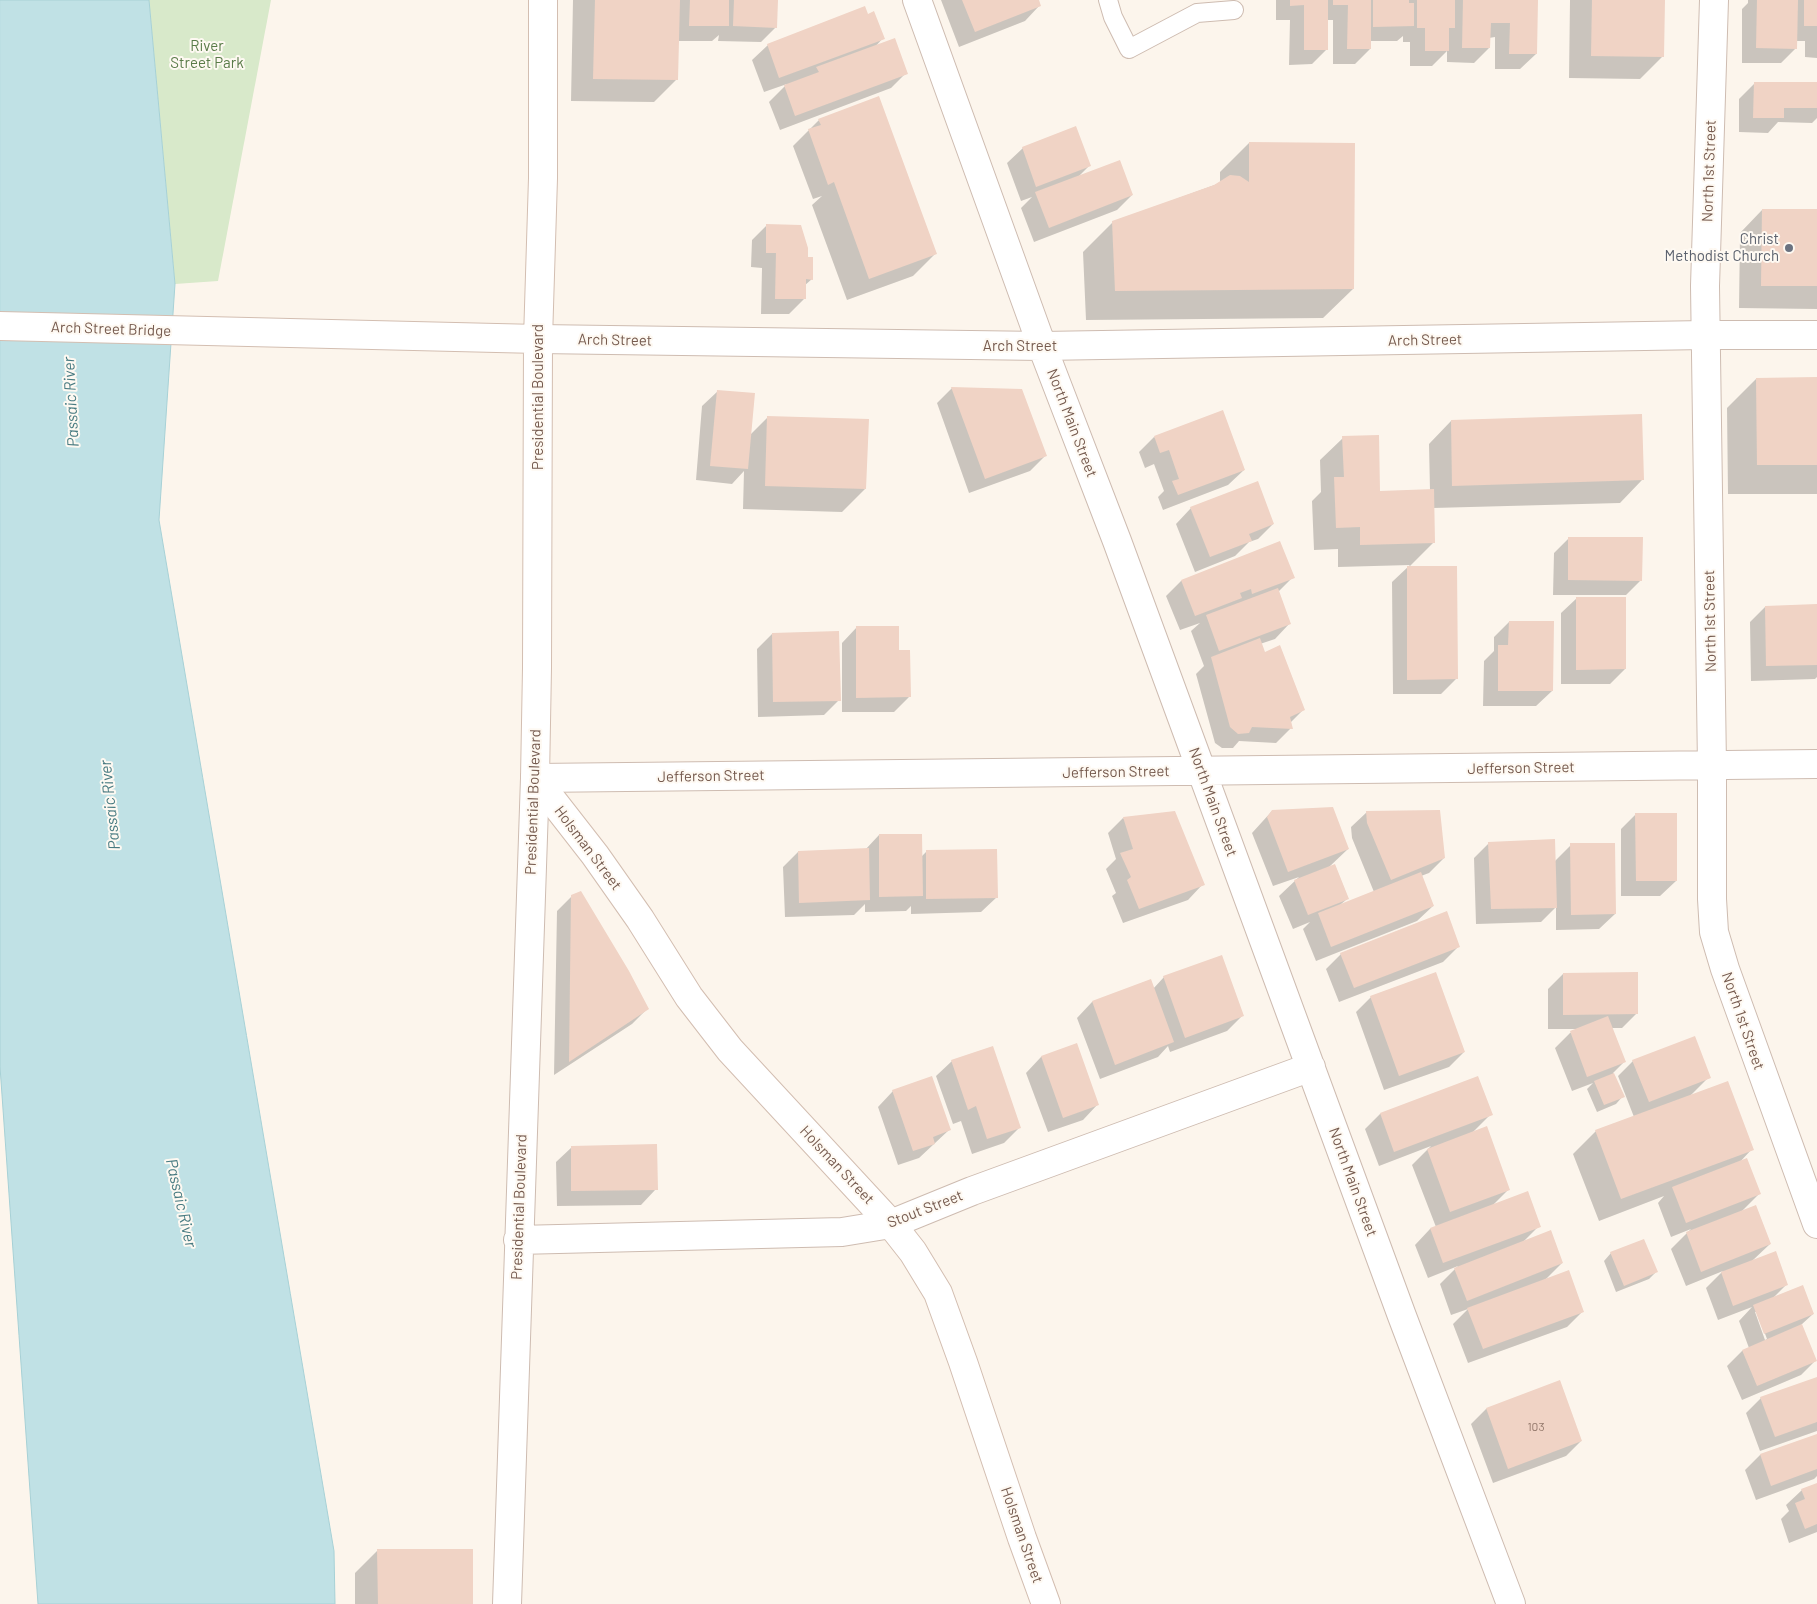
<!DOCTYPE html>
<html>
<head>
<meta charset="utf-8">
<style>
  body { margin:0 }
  canvas { display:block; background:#fcf5ec }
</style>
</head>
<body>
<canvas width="1817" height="1604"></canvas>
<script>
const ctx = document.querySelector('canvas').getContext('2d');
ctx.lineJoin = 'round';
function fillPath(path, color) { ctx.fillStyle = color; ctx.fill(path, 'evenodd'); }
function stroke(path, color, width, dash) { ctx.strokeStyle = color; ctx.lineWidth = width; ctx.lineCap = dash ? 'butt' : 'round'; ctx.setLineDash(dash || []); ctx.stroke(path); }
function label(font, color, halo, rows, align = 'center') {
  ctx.font = font + ' Barlow,sans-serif'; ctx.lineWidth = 4; ctx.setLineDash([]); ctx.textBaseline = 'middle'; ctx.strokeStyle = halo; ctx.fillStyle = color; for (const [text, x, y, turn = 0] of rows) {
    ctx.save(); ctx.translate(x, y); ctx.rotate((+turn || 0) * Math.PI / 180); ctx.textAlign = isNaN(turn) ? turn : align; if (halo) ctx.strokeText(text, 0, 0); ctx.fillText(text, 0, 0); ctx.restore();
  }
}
fillPath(new Path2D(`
  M149 0H271L218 281 175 284Z`), '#d8e9ca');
const water = new Path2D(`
  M0 0H149L175 284 159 520 334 1551 335 1604H38L0 1067Z`);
fillPath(water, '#c0e1e5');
stroke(water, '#a7d1d6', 1);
fillPath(new Path2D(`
  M573 0H777L776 27 761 42 718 41 719 35 712 41H677L676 80 654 102 571 101Z
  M941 0H1037L1040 5 1025 21 959 47Z
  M1276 0H1537L1536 54 1520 69H1495V37L1489 38V48L1474 63 1447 62V51L1432 66H1410V42H1403V36L1397 41H1370V49L1355 64H1333V20H1327V49L1312 64 1289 65 1290 20H1276Z
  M1570 0H1664L1662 57 1640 79 1569 78Z
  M1748 0H1817V58L1805 57V41H1796V48L1781 63H1742V9L1748 3Z
  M867 15 883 38 875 47 906 73 891 88 780 130 769 102 787 84 764 92 752 60 768 45Z
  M1755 83 1817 84V118L1812 123 1778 122 1768 133 1739 132V99Z
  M819 120 936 253 913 276 847 300 812 205 822 196 813 199 793 146Z
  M1249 143 1353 289 1323 318 1086 320 1083 252 1113 222 1220 183V172Z
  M1023 148 1089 166 1079 176 1132 195 1117 210 1034 242 1021 208 1032 197 1021 201 1007 163Z
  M1762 210H1817V309L1739 308 1740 233Z
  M767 225 807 258 812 279 804 286V299L789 314H761L762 268 751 267 752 240Z
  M1817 378V494H1728L1727 408 1756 379Z
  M952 388 1045 456 1030 471 969 493 937 403Z
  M718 391 750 435 768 417 865 489 842 512 743 509 744 471 732 484 696 480 702 406Z
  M1451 421 1642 480 1620 503 1433 508 1434 542 1409 567 1456 679 1441 694H1393L1392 582 1410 565 1338 567V549L1314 550 1312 501 1321 492 1320 460 1343 438 1379 492 1430 491 1429 444Z
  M1154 437 1244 470 1228 485 1163 510 1158 497 1164 491 1154 464 1145 468 1139 452Z
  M1191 508 1273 524 1258 539 1249 542 1235 556 1195 572 1176 524Z
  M1569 538 1641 580 1626 595H1553L1554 553Z
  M1293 577 1278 592 1290 623 1275 639 1260 644 1264 654 1303 710 1290 723 1291 728 1276 743 1239 741 1233 748H1222L1215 743 1196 674 1204 666 1191 631 1200 623 1180 630 1166 596 1181 581Z
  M1577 598 1625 669 1610 684H1561V613Z
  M1817 605V677L1815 679 1751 681 1750 622 1765 607Z
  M1509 622 1552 691 1536 706H1483L1484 661 1494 651V637Z
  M857 627 898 651 909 697 894 712H842V643Z
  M772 634 840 699 824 715 758 717 757 649Z
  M1272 811 1348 849 1328 868 1347 899 1340 905 1374 892 1352 838 1351 827 1367 812 1444 858 1429 873 1421 876 1433 906 1417 921 1316 961 1303 929 1310 922 1293 929 1279 896 1299 877 1273 886 1252 833Z
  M1636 814 1676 881 1660 896H1621V829Z
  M1123 818 1203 884 1188 900 1123 923 1112 896 1116 893 1106 869 1116 859 1108 833Z
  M879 835 921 857 926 852 997 897 981 912 911 914V906L906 911 865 912V904L854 915 785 917 783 867 798 852 865 850Z
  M1489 843 1555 861 1571 845 1615 914 1599 929 1556 930V907L1541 922 1476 924 1474 858Z
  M572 896 647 1009 632 1024 554 1075 557 911Z
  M1459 946 1443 962 1339 1002 1326 969 1341 954Z
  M1563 974 1637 1013 1622 1028H1611L1624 1062 1613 1073 1623 1096 1616 1104 1597 1112 1587 1089 1593 1083 1572 1091 1555 1048 1570 1033 1579 1029H1548V989Z
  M1164 977 1242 1016 1227 1031 1170 1052 1168 1046 1158 1057 1100 1079 1077 1018 1092 1002 1150 980 1153 989Z
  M1371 997 1464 1052 1449 1067 1384 1090 1356 1012Z
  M1076 1045 1098 1104 1083 1120 1048 1132 1026 1073 1041 1057Z
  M952 1061 1019 1128 1004 1143 972 1154 961 1121 953 1124 936 1076Z
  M1633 1061 1709 1077 1690 1096 1752 1149 1739 1163 1759 1194 1741 1212 1770 1244 1752 1261 1787 1284 1773 1298 1813 1314 1801 1325 1816 1360 1801 1375 1742 1400 1727 1366 1742 1351 1749 1348 1739 1321 1752 1307 1718 1320 1706 1288 1723 1271 1686 1286 1671 1249 1691 1229 1671 1237 1658 1203 1664 1196 1599 1221 1573 1154 1596 1131 1634 1117 1618 1076ZM1755 1312H1757L1767 1339 1765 1340Z
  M893 1091 949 1130 919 1158 898 1165 878 1107Z
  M1380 1114H1491L1472 1133 1509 1189 1491 1207 1539 1226 1523 1242 1562 1263 1544 1281 1582 1312 1567 1327 1468 1363 1453 1324 1468 1309 1451 1315 1440 1284 1458 1266 1428 1278 1415 1245 1430 1229 1436 1227 1412 1165 1431 1146 1379 1166 1365 1129Z
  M572 1147 656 1189 641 1205 557 1206 556 1162Z
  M1611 1253 1656 1272 1649 1279 1616 1292 1604 1261Z
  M1817 1379V1431L1760 1451 1746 1413 1761 1398Z
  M1559 1382 1581 1441 1566 1456 1493 1483 1471 1424 1486 1409Z
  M1817 1435V1476L1814 1479 1756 1500 1745 1470 1760 1455Z
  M1817 1484V1532L1789 1543 1781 1519 1789 1511 1786 1505 1802 1490Z
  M378 1550 472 1604H355V1573Z`), '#0003');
fillPath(new Path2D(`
  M595 0H680L678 80 593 79Z
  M690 0H729V26H689Z
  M734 0H778L777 28 733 26Z
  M962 0H1039L1041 6 975 32Z
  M1290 0H1328V50H1304V5L1290 6Z
  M1333 0H1371V49H1347L1348 5H1333Z
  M1373 0H1409V3H1414V26L1373 27Z
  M1417 0H1455V28H1449V51H1425V28H1417Z
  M1463 0H1538L1537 54H1509L1510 23H1491L1490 48H1462Z
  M1592 0H1665L1664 57 1591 56Z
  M1757 0H1798L1797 49 1756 48Z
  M1804 0H1817V26H1804Z
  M865 6 868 14 874 11 885 39 779 78 767 44Z
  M895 38 908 74 795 116 784 85 819 72 816 67Z
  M1754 82H1817V108H1784V118H1753Z
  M879 96 937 254 869 279 834 182 828 185 808 129 821 125 818 119Z
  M1076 126 1091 166 1036 187 1022 147Z
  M1249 142 1355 143 1354 289 1115 291 1112 221 1214 185 1230 175 1240 176 1249 182Z
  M1120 160 1133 195 1049 228 1035 192Z
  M1762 209H1817V286H1761Z
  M766 224 801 225 808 248V257H813V280L806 279V299H775L776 253H766Z
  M1817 377V465H1757L1756 378Z
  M951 387 1022 389 1047 456 985 479Z
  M717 390 755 393 748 469 710 466Z
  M1223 410 1245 470 1178 495 1172 481 1179 479 1169 450 1160 453 1154 436Z
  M1642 414 1644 480 1452 486 1451 420Z
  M767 416 869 419 866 489 765 486Z
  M1379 435 1380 491 1434 489 1435 543 1360 545V527L1336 528 1334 477H1344L1342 436Z
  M1258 481 1274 524 1249 534 1252 541 1210 557 1190 507Z
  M1568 537H1643L1642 581 1568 580Z
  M1280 541 1295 578 1252 594 1251 589 1240 593 1242 598 1195 616 1181 580Z
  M1407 566H1457L1458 679 1407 680Z
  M1278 588 1291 624 1219 651 1206 615Z
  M1576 597H1626V669L1576 670Z
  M1817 604V665L1766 666 1765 606Z
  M1509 621H1554L1553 691H1498V645H1508Z
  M856 626H899V650H910L911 697 856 698Z
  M839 631 841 701 773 702 772 633Z
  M1260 638 1265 652 1280 645 1305 710 1290 717 1293 729 1252 727 1249 733 1238 734 1230 727 1211 657Z
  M1333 807 1349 849 1288 872 1267 817 1272 810Z
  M1440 810 1445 858 1391 880 1367 823 1366 811Z
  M1175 811 1205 885 1139 909 1127 880 1131 877 1120 853 1133 849 1123 817Z
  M1635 813H1677V881H1636Z
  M879 834H922L923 896 879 897Z
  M1555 839 1557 908 1491 909 1488 842Z
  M1570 843H1615L1616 914 1571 915Z
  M869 848 870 900 799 903 798 851Z
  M997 849 998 898 926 899V850Z
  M1335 864 1349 899 1308 915 1294 880Z
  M1421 872 1434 906 1331 947 1318 913Z
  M581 891 629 971 649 1009 569 1062 571 895Z
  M1447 911 1460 947 1354 988 1340 953Z
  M1222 955 1244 1016 1185 1038 1163 976Z
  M1436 972 1465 1052 1399 1076 1370 996Z
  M1638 972V1014L1563 1015V973Z
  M1151 979 1174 1042 1115 1065 1092 1001Z
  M1608 1016 1626 1062 1587 1077 1570 1031Z
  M1695 1036 1711 1078 1649 1102 1632 1060Z
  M1077 1043 1099 1105 1063 1118 1041 1056Z
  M993 1046 1021 1128 987 1139 976 1106 968 1110 951 1060Z
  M1614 1073 1625 1097 1604 1105 1594 1081Z
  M932 1076 951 1130 933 1137 935 1144 913 1151 892 1090Z
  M1478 1076 1493 1115 1394 1152 1380 1113Z
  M1728 1081 1754 1150 1621 1199 1595 1130Z
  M1487 1126 1510 1190 1450 1212 1427 1149Z
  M657 1144 658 1190 571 1191V1146Z
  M1747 1158 1761 1194 1686 1223 1672 1187Z
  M1528 1191 1541 1227 1443 1263 1430 1228Z
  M1756 1205 1771 1244 1701 1272 1686 1232Z
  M1551 1230 1563 1263 1467 1301 1454 1268Z
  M1644 1239 1658 1272 1624 1286 1610 1252Z
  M1776 1251 1788 1285 1733 1306 1721 1272Z
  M1569 1270 1584 1312 1483 1349 1467 1308Z
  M1803 1285 1814 1314 1764 1334 1753 1305Z
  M1802 1324 1817 1361 1757 1386 1742 1350Z
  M1817 1377V1422L1775 1437 1760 1397Z
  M1560 1380 1582 1441 1508 1469 1486 1408Z
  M1817 1434V1469L1771 1486 1760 1454Z
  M1817 1483V1524L1805 1529 1795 1503 1805 1499 1801 1489Z
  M377 1549H473V1604H378Z`), '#f0d3c5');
const lane = new Path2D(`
  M1108 0 1113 17 1129 49 1197 13 1234 10`);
const street = new Path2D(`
  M917 0 1042 346 1117 541 1402 1316 1511 1604
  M1714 0 1705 286 1712 766V899L1714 932 1725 969 1817 1224
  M538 339 1042 346 1705 335H1817
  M518 1240 842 1232 891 1224 972 1191 1311 1067
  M507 1604 535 778 1817 764`);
const secondary = new Path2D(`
  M543 0V178L538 339 537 668 535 778 595 855 640 919 689 997 730 1050 891 1224 913 1252 938 1293 963 1362 1022 1538 1046 1604
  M0 326 538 339`);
stroke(lane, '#cebcb1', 20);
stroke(street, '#cebcb1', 30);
stroke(secondary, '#d3beb1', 30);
stroke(lane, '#fff', 18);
stroke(street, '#fff', 28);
stroke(secondary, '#fff', 28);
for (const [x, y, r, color] of [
  [1789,248,5,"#6b7280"]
]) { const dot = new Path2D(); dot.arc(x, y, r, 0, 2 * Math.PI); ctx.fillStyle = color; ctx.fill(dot); stroke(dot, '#fef9f2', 2); }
label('12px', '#94796c', null, [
  ["103",1536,1427]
]);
label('15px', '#597b48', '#fef9f2', [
  ["River",207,46],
  ["Street Park",207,63]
]);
label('15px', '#765b4f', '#fef9f2', [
  ["North 1st Street",1709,171,-88],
  ["Arch Street Bridge",111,329,2],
  ["Arch Street",615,340,1],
  ["Arch Street",1425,340,-1],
  ["Arch Street",1020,346],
  ["Presidential Boulevard",538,397,-90],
  ["North Main Street",1072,423,69],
  ["North 1st Street",1710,621,-91],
  ["Jefferson Street",1521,768,-1],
  ["Jefferson Street",1116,772,-1],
  ["Jefferson Street",711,776,-1],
  ["Presidential Boulevard",533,802,-88],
  ["North Main Street",1213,802,70],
  ["Holsman Street",588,848,53],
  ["North 1st Street",1743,1021,71],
  ["Holsman Street",837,1165,47],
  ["North Main Street",1353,1182,70],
  ["Presidential Boulevard",519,1207,-88],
  ["Stout Street",925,1209,-21],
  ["Holsman Street",1022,1535,71]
]);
label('15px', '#5b616d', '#fef9f2', [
  ["Christ",1779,239],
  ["Methodist Church",1779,256]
], 'right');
label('italic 16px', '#477a81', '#fef9f2', [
  ["Passaic River",71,402,-93],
  ["Passaic River",110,805,-96],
  ["Passaic River",181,1203,77]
]);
</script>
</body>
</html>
